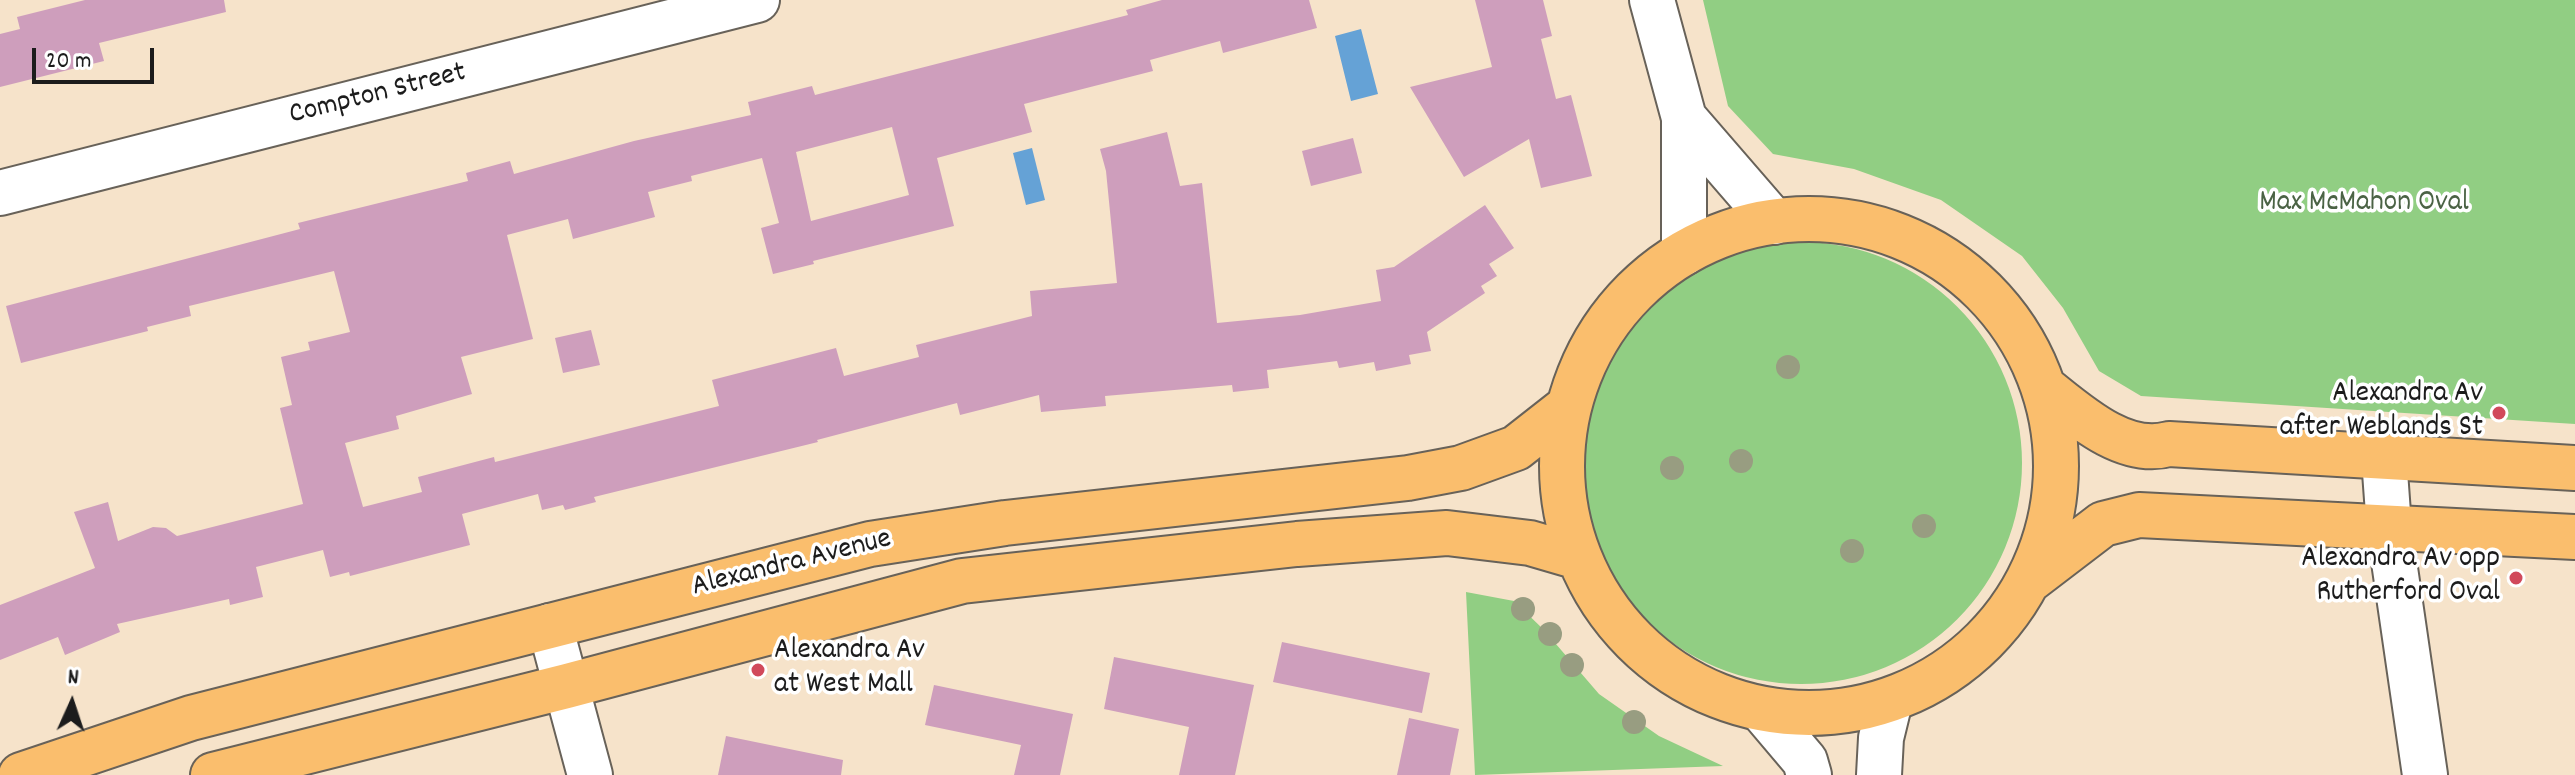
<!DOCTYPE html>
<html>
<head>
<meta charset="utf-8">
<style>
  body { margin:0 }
  #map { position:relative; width:2575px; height:775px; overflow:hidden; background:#f6e3ca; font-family:Dekko,sans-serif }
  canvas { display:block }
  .north { position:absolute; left:32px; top:663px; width:80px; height:80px; -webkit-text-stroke:6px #fff; paint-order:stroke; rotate:3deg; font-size:22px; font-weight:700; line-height:32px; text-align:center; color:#1c1c1c }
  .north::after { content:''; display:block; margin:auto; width:28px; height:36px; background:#1c1c1c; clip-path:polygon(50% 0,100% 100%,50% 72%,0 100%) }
  .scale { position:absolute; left:32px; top:48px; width:122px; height:36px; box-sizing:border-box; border:4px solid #1c1c1c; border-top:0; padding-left:10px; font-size:24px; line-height:28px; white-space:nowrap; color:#1c1c1c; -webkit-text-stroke:6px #fff; paint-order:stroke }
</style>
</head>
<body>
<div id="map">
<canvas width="2575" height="775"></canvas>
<div class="north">N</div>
<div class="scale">20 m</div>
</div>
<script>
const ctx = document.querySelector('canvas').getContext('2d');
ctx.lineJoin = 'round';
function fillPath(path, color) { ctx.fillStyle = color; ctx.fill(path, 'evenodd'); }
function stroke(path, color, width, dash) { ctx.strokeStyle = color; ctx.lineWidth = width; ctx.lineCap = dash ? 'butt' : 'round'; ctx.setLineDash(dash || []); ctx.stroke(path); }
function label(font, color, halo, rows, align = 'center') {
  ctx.font = font + ' Dekko,sans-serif'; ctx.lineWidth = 7; ctx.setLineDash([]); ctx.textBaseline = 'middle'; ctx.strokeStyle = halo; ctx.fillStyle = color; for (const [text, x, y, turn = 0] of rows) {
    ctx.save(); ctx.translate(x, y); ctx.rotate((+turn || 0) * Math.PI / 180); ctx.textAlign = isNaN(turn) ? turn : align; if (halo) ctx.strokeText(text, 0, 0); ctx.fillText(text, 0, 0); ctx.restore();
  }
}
fillPath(new Path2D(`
  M1703 0H2575V424L2141 396 2099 371 2063 308 2022 256 1941 200 1854 169 1773 154 1728 106Z
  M1580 463a221 221 0 1 1 442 0a221 221 0 1 1-442 0Z
  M1466 592 1514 601 1543 629 1599 694 1659 736 1723 766 1475 775Z`), '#91ce83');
fillPath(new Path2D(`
  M1361 29 1378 94 1351 101 1335 36Z
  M1032 148 1045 200 1026 205 1013 153Z`), '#65a2d6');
fillPath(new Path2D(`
  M85 0H224L226 12 99 43 104 61 0 87V34L20 29 17 17Z
  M1162 0H1309L1317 28 1223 53 1220 41 1150 60 1153 71 1024 104 1032 132 937 158 954 226 813 261 814 264 773 274 761 228 779 223 762 158 691 176 692 181 648 192 655 217 573 239 568 219 507 235 533 339 461 357 472 394 396 416 399 429 345 443 363 507 422 492 418 477 494 457 495 462 719 406 712 380 836 348 844 376 919 357 916 345 1032 316 1030 291 1117 283 1106 171 1100 149 1167 132 1180 186 1202 183 1217 323 1300 315 1381 301 1376 270 1394 267 1485 205 1514 248 1489 264 1497 276 1481 286 1485 293 1427 332 1431 351 1409 355 1411 364 1376 371 1374 362 1339 368 1337 361 1267 370 1269 388 1233 392 1232 385 1105 396 1106 406 1041 412 1039 395 960 415 957 403 817 440 818 442 594 497 596 502 565 510 563 505 542 510 538 494 462 514 470 545 350 576 349 572 330 577 323 550 256 567 263 597 230 605 229 599 117 624 120 632 65 655 58 637 0 660V605L95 568 74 512 108 502 118 541 153 527 166 528 177 536 303 504 280 408 292 405 281 357 310 350 308 342 350 332 334 271 189 306 191 316 147 327 148 331 21 363 6 306 300 229 298 223 468 181 466 173 510 161 514 174 634 141 751 115 748 102 812 86 815 95 1128 15 1126 10ZM892 127 909 195 811 221 796 152Z
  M1475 0H1543L1552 36 1541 39 1556 99 1571 95 1592 176 1541 188 1529 139 1464 177 1410 87 1492 67Z
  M1353 138 1362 173 1311 186 1302 151Z
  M591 330 600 365 563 373 555 338Z
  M1282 642 1430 673 1422 713 1273 682Z
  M1114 657 1254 685 1235 775H1179L1189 727 1104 709Z
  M934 685 1073 714 1060 775H1014L1021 745 925 725Z
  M1409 718 1459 729 1450 775H1397Z
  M726 736 843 760 841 775H718Z`), '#ce9ebc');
const minor = new Path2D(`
  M1652 0 1684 118V253
  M1684 118 1774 222
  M0 193 757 0
  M2384 458 2389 527 2425 775
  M550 626 590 775
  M1761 709 1805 761 1809 775
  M1879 775 1881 738 1890 701`);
const major = new Path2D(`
  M1562 466a247 247 0 1 1 494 0a247 247 0 1 1-494 0Z
  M2043 387C2076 413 2123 457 2169 444L2575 468
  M2031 579 2103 524 2139 515 2575 537
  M21 775 191 718 870 544 1005 523 1408 478 1461 468 1516 448 1567 408
  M213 775 567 686 962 581 1297 544 1447 533 1530 543 1578 557`);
stroke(minor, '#686259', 48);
stroke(major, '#686259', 48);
stroke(minor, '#fff', 44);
stroke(major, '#fabe6d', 44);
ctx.fillStyle = '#989d81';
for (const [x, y] of [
  [1788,367],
  [1741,461],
  [1672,468],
  [1924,526],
  [1852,551],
  [1523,609],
  [1550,634],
  [1572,665],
  [1634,722]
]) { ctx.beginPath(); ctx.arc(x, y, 12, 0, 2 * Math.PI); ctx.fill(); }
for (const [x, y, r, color] of [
  [2499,413,8,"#d1495b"],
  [2516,578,8,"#d1495b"],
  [758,670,8,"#d1495b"]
]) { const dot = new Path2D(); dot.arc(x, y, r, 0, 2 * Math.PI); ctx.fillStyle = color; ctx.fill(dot); stroke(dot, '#fff', 3); }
label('30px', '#1c1c1c', '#fff', [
  ["Compton Street",378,96,-14],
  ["Alexandra Avenue",792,565,-14]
]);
label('30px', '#4b6345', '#fff', [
  ["Max McMahon Oval",2364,205]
]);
label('30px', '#1c1c1c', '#fff', [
  ["Alexandra Av",2483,396],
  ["after Weblands St",2483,430],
  ["Alexandra Av opp",2500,561],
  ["Rutherford Oval",2500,595],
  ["Alexandra Av",774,653,"left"],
  ["at West Mall",774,687,"left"]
], 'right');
</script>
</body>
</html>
